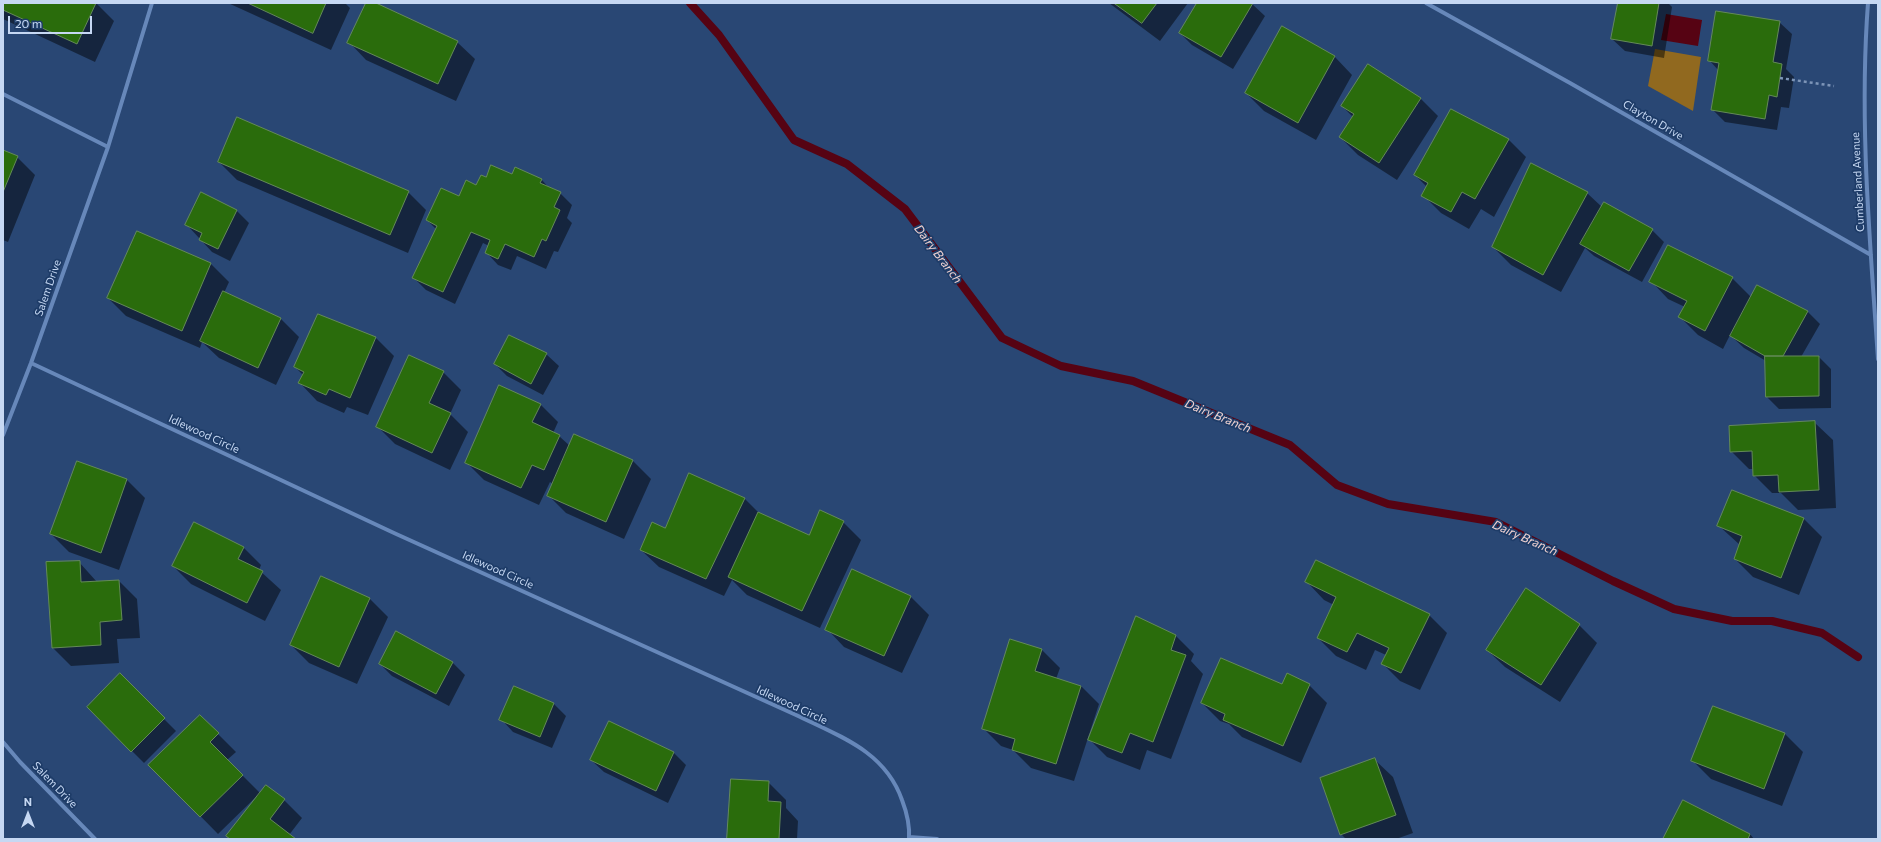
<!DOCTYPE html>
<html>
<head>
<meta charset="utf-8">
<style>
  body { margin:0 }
  #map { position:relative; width:1881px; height:842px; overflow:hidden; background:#294774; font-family:Commissioner,sans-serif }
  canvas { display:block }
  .frame { position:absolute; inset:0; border:4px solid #c6d8f3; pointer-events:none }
  .north { position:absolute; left:8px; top:794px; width:40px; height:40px; -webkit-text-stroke:3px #1e3c68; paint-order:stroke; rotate:0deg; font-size:11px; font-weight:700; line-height:16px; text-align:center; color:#c6d8f3 }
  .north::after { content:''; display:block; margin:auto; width:14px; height:18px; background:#c6d8f3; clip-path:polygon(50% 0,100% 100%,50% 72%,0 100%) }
  .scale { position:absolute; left:8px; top:16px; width:84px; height:18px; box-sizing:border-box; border:2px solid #c6d8f3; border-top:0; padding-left:5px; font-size:12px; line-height:14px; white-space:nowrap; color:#c6d8f3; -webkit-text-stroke:3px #1e3c68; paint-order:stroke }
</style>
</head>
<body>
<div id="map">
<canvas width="1881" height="842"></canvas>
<div class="frame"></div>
<div class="north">N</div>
<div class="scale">20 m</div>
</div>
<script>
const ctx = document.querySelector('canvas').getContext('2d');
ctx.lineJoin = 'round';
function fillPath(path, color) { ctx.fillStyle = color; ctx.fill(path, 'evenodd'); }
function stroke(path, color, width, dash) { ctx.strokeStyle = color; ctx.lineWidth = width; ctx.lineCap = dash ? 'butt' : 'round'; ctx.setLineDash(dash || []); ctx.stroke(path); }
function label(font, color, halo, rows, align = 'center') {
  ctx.font = font + ' Commissioner,sans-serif'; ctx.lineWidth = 3.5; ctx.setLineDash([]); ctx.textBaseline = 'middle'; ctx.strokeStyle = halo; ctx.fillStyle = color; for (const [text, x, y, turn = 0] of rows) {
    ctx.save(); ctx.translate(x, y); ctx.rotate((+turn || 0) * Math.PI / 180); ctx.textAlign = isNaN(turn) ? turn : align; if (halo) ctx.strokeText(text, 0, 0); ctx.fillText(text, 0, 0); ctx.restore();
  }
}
fillPath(new Path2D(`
  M1655 49 1701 57 1693 111 1648 86Z`), '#91691f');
fillPath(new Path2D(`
  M1666 14 1702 20 1698 46 1661 40Z`), '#560313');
fillPath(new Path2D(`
  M3 3H96L114 21 95 62 3 19Z
  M228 3H345L350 8 331 50Z
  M367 3H373L457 42 475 59 456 101 366 60 349 42Z
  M1109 3H1188L1160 41Z
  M1198 3H1251L1265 16 1233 69 1192 45 1180 33Z
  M1619 3H1668L1672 7 1664 58 1625 51 1612 39Z
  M1779 22 1792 34 1786 69 1794 77 1789 108 1781 107 1777 130 1725 122 1712 109 1719 71 1709 60Z
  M1283 28 1335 57 1352 75 1316 140 1264 111 1246 93Z
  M1420 98 1438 116 1397 180 1358 155 1340 137 1353 117 1342 106Z
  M1509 140 1526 157 1494 217 1481 209 1469 229 1441 213 1423 195 1427 187 1415 175Z
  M3 151 17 157 35 175 8 242 3 240Z
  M219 162 408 192 426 210 408 253 237 180Z
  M516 168 542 180 549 188 560 193 572 205 567 218 572 223 558 252 554 251 546 269 517 256 511 270 498 265 486 252 489 246 483 243 455 304 426 290 414 278 436 229 427 220 486 178 512 175Z
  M1587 193 1602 207 1652 230 1664 242 1642 282 1594 256 1585 248 1561 292 1511 265 1493 247Z
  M236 210 249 223 230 261 212 252 187 225Z
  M137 232 211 264 229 282 224 293 281 319 299 337 276 385 219 358 202 342 200 348 126 316 108 298Z
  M1732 278 1751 297 1757 287 1808 312 1820 324 1801 357H1819L1831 369V408L1779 409 1767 397 1766 361 1744 348 1730 335 1723 349 1698 335 1680 317 1685 307 1668 299 1651 281Z
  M318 315 376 338 394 356 368 415 347 407 344 413 317 401 300 383 303 375 295 367Z
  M546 354 559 366 543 395 507 376 495 364Z
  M443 372 461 390 450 414 468 432 450 470 395 444 377 426Z
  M541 405 558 422 553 433 559 436 570 446 575 435 633 461 651 479 624 539 566 513 548 495 553 484 550 482 539 505 484 480 466 462Z
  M1815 423 1833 440 1836 508 1798 510 1781 493H1772L1754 475 1753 469H1749L1731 451Z
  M77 462 127 480 145 498 119 570 69 552 51 534Z
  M1732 491 1804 519 1822 537 1799 595 1753 577 1735 559 1740 545 1719 526Z
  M744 498 760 514 809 537 843 522 861 540 820 628 747 595 732 580 724 596 659 567 641 550 666 530Z
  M243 547 261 565 259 570 281 590 265 621 191 584 173 566Z
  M79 562 97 582 119 581 137 599 140 638 117 639 119 663 71 666 53 648Z
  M322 577 370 599 388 617 357 684 309 663 291 645Z
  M1307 582 1429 615 1447 633 1420 690 1400 681 1382 663 1386 655 1375 650 1366 670 1336 656 1318 638 1334 605 1324 600Z
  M1526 589 1579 625 1597 643 1560 702 1505 667 1487 650Z
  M911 597 929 615 902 673 844 647 827 629Z
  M396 633 453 663 465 675 449 706 392 676 380 664Z
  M1176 636 1194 654 1191 661 1203 674 1171 759 1147 750 1140 770 1107 757 1089 739Z
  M1042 650 1060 668 1056 679 1081 686 1099 704 1074 781 1031 768 1013 750 1001 746 983 728Z
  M120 675 176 731 144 763 88 707Z
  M1309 685 1327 703 1301 763 1242 737 1229 724 1220 721 1202 703 1282 686Z
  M514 687 554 704 566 716 552 748 513 732 501 719Z
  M1714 707 1785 734 1803 752 1782 806 1711 779 1693 761Z
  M200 716 236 752 227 760 261 794 284 800 302 818 289 835 295 839H230L258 797 257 796 218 834 150 765Z
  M609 722 674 753 686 765 668 803 604 772 591 760Z
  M1375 760 1393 777 1413 833 1396 839H1346L1341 834Z
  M768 782 786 800V808L798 821 797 839H728Z
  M1750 834 1754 839H1665Z`), '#0007');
stroke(new Path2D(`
  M690 3 719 35 794 140 847 164 905 209 1002 338 1061 366 1133 381 1290 445 1337 485 1388 504 1496 522 1613 581 1674 609 1732 621H1772L1822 633 1858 657`), '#560313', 8);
const building = new Path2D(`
  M3 3H96L77 44 3 10Z
  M248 3H326L313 33Z
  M366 3H376L458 41 438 84 347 43Z
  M1114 3H1157L1142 23Z
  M1197 3H1253L1221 57 1179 33Z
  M1618 3H1659L1652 46 1611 39Z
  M1716 11 1780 21 1773 62 1782 64 1777 97 1769 95 1765 119 1711 110 1719 63 1708 61Z
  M1282 26 1335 56 1298 123 1245 93Z
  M1368 64 1421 98 1379 163 1339 137 1354 114 1341 106Z
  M1451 109 1509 139 1475 199 1462 192 1451 212 1421 196 1428 183 1414 175Z
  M237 117 409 191 390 235 218 162Z
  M3 150 18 156 3 192Z
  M1531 163 1588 192 1543 275 1492 247Z
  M491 165 512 174 515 167 542 179 540 183 561 192 554 207 560 210 546 241 542 239 534 257 505 244 498 259 485 253 490 240 471 232 443 292 412 278 437 226 426 220 441 188 459 196 466 180 476 185 481 175 486 177Z
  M201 192 237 210 218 249 199 240 202 233 185 225Z
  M1604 202 1653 229 1629 271 1580 244Z
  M137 231 211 263 182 331 107 298Z
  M1668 245 1733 277 1705 331 1678 317 1687 301 1649 282Z
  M1757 285 1808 311 1783 356H1765L1730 336Z
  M223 291 281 318 258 368 200 341Z
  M318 314 376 337 350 398 329 389 326 395 298 383 304 372 294 367Z
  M509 335 547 353 531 384 494 364Z
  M409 355 444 371 429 403 451 413 432 453 376 427Z
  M1765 356H1819V396L1766 397Z
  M499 385 541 404 532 422 560 435 544 470 532 465 521 488 465 463Z
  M1815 421 1819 490 1779 492 1778 475 1753 476 1752 451 1730 452 1729 426Z
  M574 434 633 460 606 522 547 496Z
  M77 461 127 479 101 553 50 534Z
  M689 473 745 498 706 579 640 550 652 522 665 528Z
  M1732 490 1804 518 1781 578 1734 559 1742 536 1717 526Z
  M820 510 844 521 802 611 728 577 758 512 809 535Z
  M194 522 244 547 238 559 263 571 247 603 172 566Z
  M1316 560 1430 614 1401 673 1381 664 1389 648 1357 633 1347 652 1317 638 1336 597 1305 582Z
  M80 561 81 582 119 580 122 620 100 622 101 645 52 648 46 562Z
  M852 569 911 596 884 656 825 630Z
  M321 576 370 598 339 667 290 645Z
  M1526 588 1580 624 1541 685 1486 650Z
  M1136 616 1176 635 1171 650 1186 655 1153 742 1130 733 1122 753 1088 740Z
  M396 631 453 662 436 694 379 664Z
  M1010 639 1042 649 1035 671 1081 686 1056 764 1012 750 1015 739 982 729Z
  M1221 658 1282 684 1287 673 1310 684 1283 746 1223 720 1225 714 1201 703Z
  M120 673 165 718 131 752 87 707Z
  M514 686 554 703 540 737 499 720Z
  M1713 706 1785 733 1764 789 1691 761Z
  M200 715 219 733 210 742 243 775 200 817 148 765Z
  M609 721 674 752 656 791 590 760Z
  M1375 758 1396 815 1340 835 1320 778Z
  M731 779 769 781 768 801 781 802 779 839H727Z
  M266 785 285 799 270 819 296 839H230L226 836Z
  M1683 800 1750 834 1748 839H1663Z`);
fillPath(building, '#2a6c0c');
stroke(building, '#648a58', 1);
stroke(new Path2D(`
  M1780 78 1834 86`), '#7d95b8', 2.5, [3, 3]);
stroke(new Path2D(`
  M1426 3 1570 83 1871 255
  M1868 3C1859 122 1870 241 1878 359
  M3 94 108 147
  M31 363 394 533 796 715C839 736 885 751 902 800 907 813 910 825 909 839
  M3 435 31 363 108 147 152 3
  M3 742 20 762 95 839
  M909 837 937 839`), '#6788ba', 4);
label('11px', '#c6d8f3', '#1e3c68', [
  ["Clayton Drive",1653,120,30],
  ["Cumberland Avenue",1858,182,-93],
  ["Salem Drive",48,288,-71],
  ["Idlewood Circle",204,434,25],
  ["Idlewood Circle",498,570,24],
  ["Idlewood Circle",792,705,25],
  ["Salem Drive",55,785,46]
]);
label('italic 12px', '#f1d3d2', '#1e3c68', [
  ["Dairy Branch",938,254,53],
  ["Dairy Branch",1218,416,22],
  ["Dairy Branch",1525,538,24]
]);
</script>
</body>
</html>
